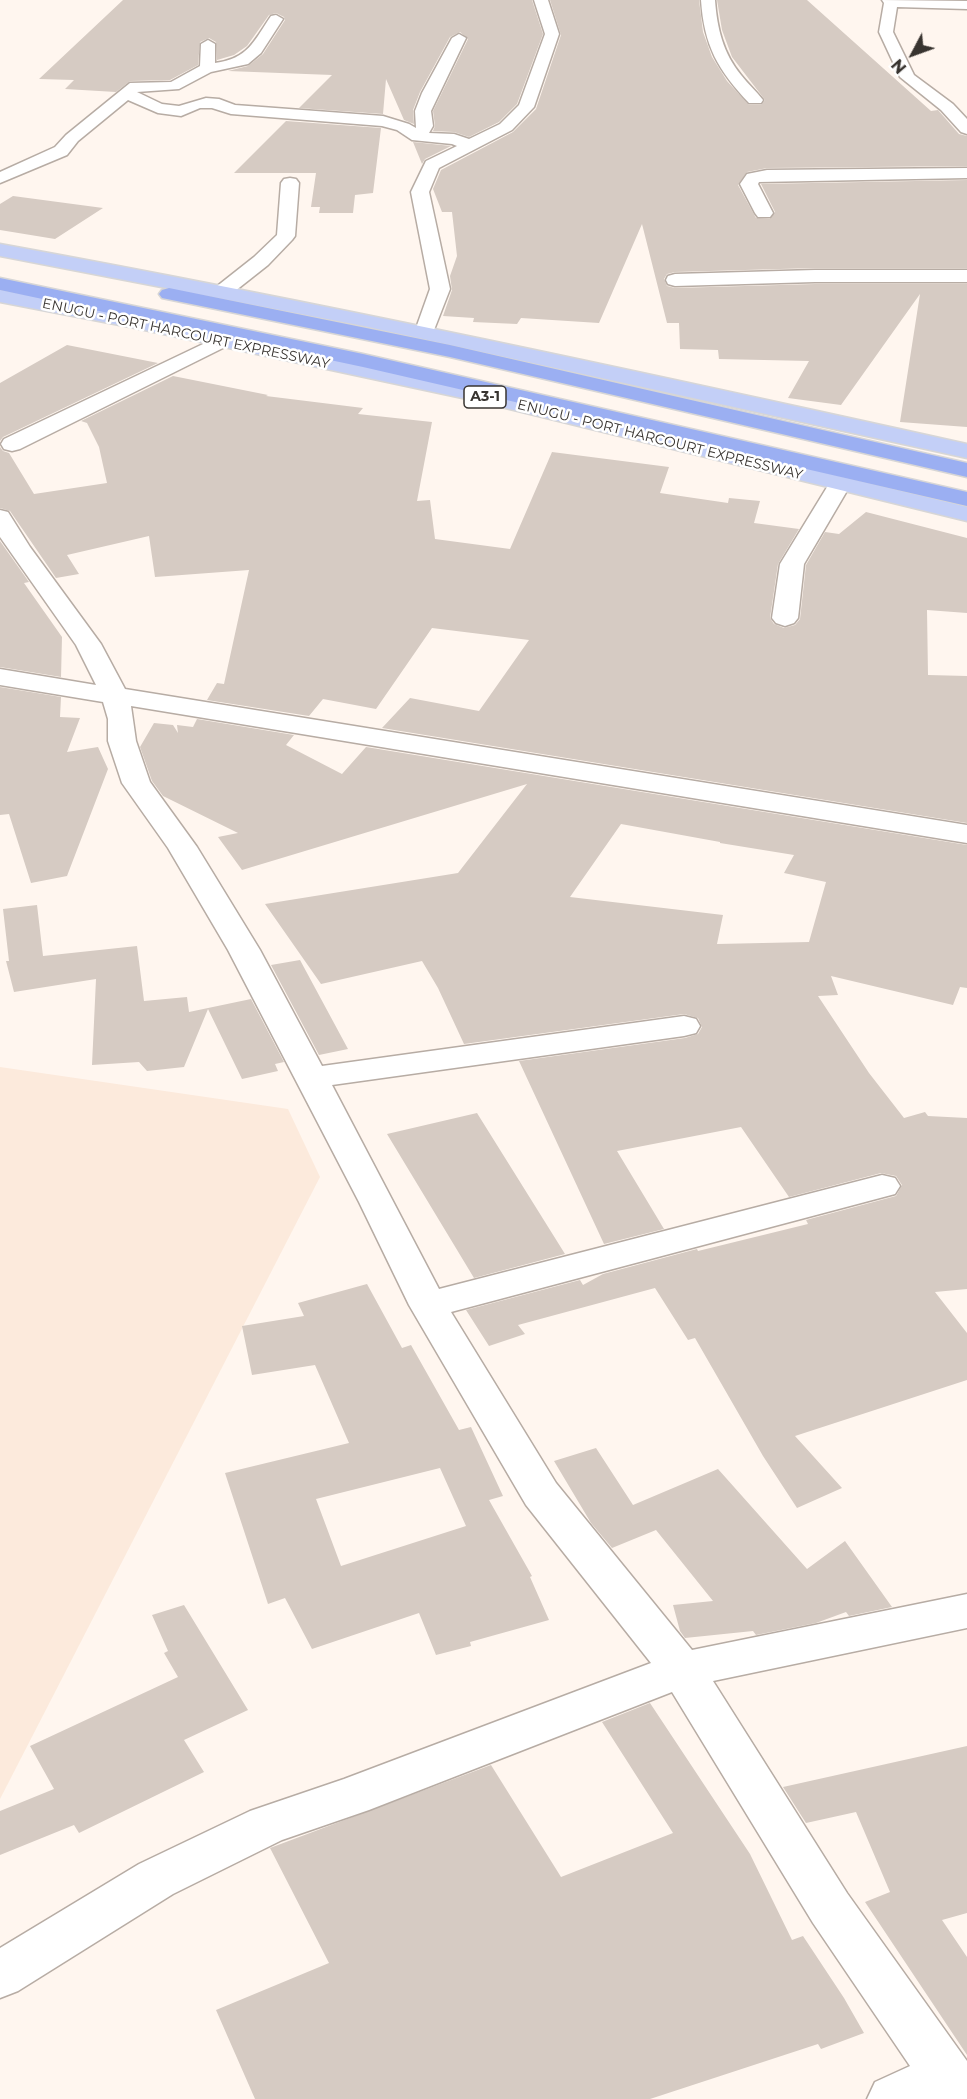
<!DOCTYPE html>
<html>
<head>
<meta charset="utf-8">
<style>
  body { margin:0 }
  #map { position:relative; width:967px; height:2099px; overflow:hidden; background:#fff6ef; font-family:Montserrat,sans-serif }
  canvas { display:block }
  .north { position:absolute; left:883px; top:24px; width:60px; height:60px; -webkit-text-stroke:4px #fff; paint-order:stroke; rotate:229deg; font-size:16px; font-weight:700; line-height:24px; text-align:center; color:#383430 }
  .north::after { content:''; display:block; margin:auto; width:21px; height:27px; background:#383430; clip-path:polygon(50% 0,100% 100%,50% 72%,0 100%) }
</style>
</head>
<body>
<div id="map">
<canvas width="967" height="2099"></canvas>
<div class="north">N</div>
</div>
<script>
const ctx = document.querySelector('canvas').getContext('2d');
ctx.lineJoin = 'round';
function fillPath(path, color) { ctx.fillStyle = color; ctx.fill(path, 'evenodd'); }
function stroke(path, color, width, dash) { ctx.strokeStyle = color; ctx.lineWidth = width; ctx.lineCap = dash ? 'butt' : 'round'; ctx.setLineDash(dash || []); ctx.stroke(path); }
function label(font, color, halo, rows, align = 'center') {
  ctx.font = font + ' Montserrat,sans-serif'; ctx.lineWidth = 5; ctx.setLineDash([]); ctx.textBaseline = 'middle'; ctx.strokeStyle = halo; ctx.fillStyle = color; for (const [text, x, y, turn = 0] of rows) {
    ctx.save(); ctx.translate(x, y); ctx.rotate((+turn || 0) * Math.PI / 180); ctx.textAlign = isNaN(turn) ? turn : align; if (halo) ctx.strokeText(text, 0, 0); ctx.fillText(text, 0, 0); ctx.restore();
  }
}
fillPath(new Path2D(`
  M0 1067 288 1109 320 1177 0 1799Z`), '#fceadc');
fillPath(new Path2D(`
  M123 0H532L543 34 517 104 499 122 469 137 454 132 433 131 435 126 433 111 468 39 460 32 450 37 420 92 413 110 414 124 404 120 386 79 383 114 299 108 332 75 228 71 248 66 263 54 285 20 284 17 276 13 269 15 247 46 234 55 217 60 216 42 209 38 200 42 198 65 170 80 130 81 116 92 65 89 74 80 39 79Z
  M550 0H699L703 32 712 57 727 81 749 105H761L765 100 732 57 722 30 717 0H807L931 111 938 110 959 134 967 136V166L767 168 747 172 738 185 756 218 770 219 775 212 761 184 967 180V268H815L675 272 667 274 664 279 667 286 675 288 815 284H967V427L900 422 920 294 841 405 788 398 809 361 719 359 718 350 680 349 679 323H667L642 224 599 323 521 318 517 324 473 322 474 318 443 316 452 290 450 276 457 256 452 212H442L433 189 441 170 513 132 536 109 561 35Z
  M286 121 381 128 373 193 355 195 353 213H319L320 207H311L316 173H234Z
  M413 142 451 146 425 159 422 164Z
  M13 196 103 208 55 239 0 230V204Z
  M67 345 158 363 3 437 0 441V383Z
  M173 376 268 395 266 396 363 408 358 414 432 422 417 501 430 500 435 539 510 549 552 452 669 467 660 493 728 503 729 498 760 501 754 523 799 529 778 564 770 618 774 624 784 628 795 625 800 619 806 565 825 532 839 534 866 512 967 538V613L927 610 928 675 967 676V823L382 728 410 698 479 711 529 640 432 628 376 709 323 699 309 716 207 700 217 683 224 684 249 570 155 577 149 536 67 555 79 574 56 578 10 511 0 508V447L3 451 9 453 34 494 107 483 99 447 87 423 81 421Z
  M0 541 29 582 24 583 62 637 61 677 0 667Z
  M0 687 61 697 60 717 80 718 67 752 98 747 108 769 67 876 31 883 9 814 0 815Z
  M197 719 294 735 286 745 342 774 366 747 967 845V988L960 987 953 1005 831 976 838 995 818 996 869 1073 904 1118 925 1112 928 1116 967 1118V1289L935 1292 967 1333V1380L795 1436 842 1488 797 1508 763 1456 695 1338 688 1340 655 1288 518 1325 525 1334 489 1346 466 1310 580 1280 583 1285 603 1274 697 1249 698 1251 808 1224 806 1220 896 1196 902 1185 896 1176 881 1173 789 1197 741 1127 617 1151 664 1229 604 1244 519 1061 685 1038 698 1034 702 1027 698 1018 684 1014 464 1044 438 988 422 961 321 984 265 904 458 873 527 784 242 870 218 837 238 833 163 796 152 781 140 747 154 723 173 725 178 733 177 725 193 727ZM621 824 720 842V843L794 855 784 873 826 882 809 942 717 944 723 915 570 897Z
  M37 905 43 956 137 946 144 1001 187 997 189 1012 251 999 284 1062 275 1064 278 1071 242 1079 208 1009 184 1067 147 1071 139 1062 92 1065 96 979 14 992 6 961H9L3 909Z
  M300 960 348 1049 319 1055 271 965Z
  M477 1113 565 1254 474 1278 387 1134Z
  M367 1284 402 1348 411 1345 459 1430 471 1427 503 1496 489 1500 532 1576 530 1577 549 1620 470 1642 471 1646 436 1655 419 1613 312 1649 285 1598 268 1604 225 1473 349 1443 315 1365 252 1375 242 1326 304 1316 298 1303ZM440 1468 466 1526 341 1566 316 1499Z
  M596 1448 633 1505 718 1469 807 1569 845 1541 892 1607 849 1616 846 1612 816 1623 756 1635 753 1631 685 1638 680 1631 673 1605 713 1601 656 1530 612 1548 591 1523 554 1461Z
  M184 1605 248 1710 184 1740 204 1772 79 1833 74 1825 0 1855V1811L54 1789 30 1746 178 1677 164 1653 168 1651 152 1615Z
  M650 1703 750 1854 792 1940 803 1936 844 1998 864 2033 821 2049 818 2044 650 2099H255L216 2010 329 1963 270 1848 491 1765 561 1877 673 1833 602 1722Z
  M967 1746V1913L942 1920 967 1957V2055L865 1902 890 1892 856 1812 806 1823 783 1787Z`), '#d6cbc3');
const street = new Path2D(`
  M534 0H548L559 34 534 107 512 130 439 168 429 192 450 289 432 335H418L415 331 430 289 411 192 426 161 457 146 452 144 412 140 397 130 382 126 231 114 212 108H200L181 116 158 113 128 100 78 141 67 155 0 183V172L55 147 66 135 130 83 171 82 200 66 201 44 208 40 215 44V63C248 59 254 41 271 16L276 15 283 19 261 53 248 64 211 72 179 89 137 92 162 104 179 106 206 98 219 99 235 105 383 116 409 124 416 128 415 111 422 93 452 38 459 34 466 38 431 111 433 126 429 133 454 134 469 139 500 124 519 105 545 34Z
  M701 0H715C717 28 723 53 741 75 748 84 756 91 763 100L761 103H749C718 70 704 46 701 0Z
  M882 0 967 1V9L897 7 893 32 914 75 953 104 967 119V134L961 132 941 110 900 77 879 32 884 3Z
  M967 168V178L759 182 758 184 773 213 770 217H758L755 213 740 184 747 174 767 170Z
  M290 178 296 179 299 183 295 236 292 240 268 265 230 295H216L213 291 216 287 254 257 277 235 281 183 284 179Z
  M815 270H967V282H815L675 286 668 284 666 280 668 276 675 274Z
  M224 334 231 336 234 340 231 344 20 449 12 451 4 449 1 444 4 439Z
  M840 477 848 479 851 484 804 564 798 618 794 623 785 626 776 623 772 618 780 564 832 479Z
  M0 510 8 512 30 547 101 644 125 689 967 825V843L131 706 136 741 150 782 197 847 260 950 322 1066 684 1016 696 1019 700 1026 696 1033 684 1036 332 1085 439 1289 882 1175 895 1178 900 1186 895 1194 451 1312 556 1483 692 1650 967 1594V1628L713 1681 847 1893 967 2061V2099H867L875 2082 910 2066 813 1923 672 1692 369 1810 282 1840 173 1894 18 1991 0 1998V1948L139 1864 250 1811 344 1779 651 1663 526 1505 409 1305 359 1202 228 950 168 848 122 783 108 741V719L103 702 0 685V669L96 685 76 645 0 537Z`);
const primary = new Path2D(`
  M0 244C324 303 646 373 967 444V458L364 326 0 256Z
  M0 290 135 316 481 390 967 507V521L481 402 135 328 0 302Z`);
const highway = new Path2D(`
  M0 278 363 354 967 492V506L363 367 0 290Z
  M169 288 450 345 967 463V477L450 357 162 298 159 294 162 290Z`);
stroke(street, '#b7aca4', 3);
stroke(primary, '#d7d6d6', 3);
stroke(highway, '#d7d6d6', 3);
fillPath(street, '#fff');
fillPath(primary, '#c3cff7');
fillPath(highway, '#9baff2');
label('14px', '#383430', '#fff', [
  ["ENUGU - PORT HARCOURT EXPRESSWAY",186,334,12],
  ["ENUGU - PORT HARCOURT EXPRESSWAY",660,440,14]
]);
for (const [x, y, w] of [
  [485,397,42]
]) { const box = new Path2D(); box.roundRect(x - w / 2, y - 11, w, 22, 4.5); ctx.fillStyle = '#fff'; ctx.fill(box); stroke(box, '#383430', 1.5); }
label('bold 14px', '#383430', null, [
  ["A3-1",485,397]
]);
</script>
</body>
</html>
